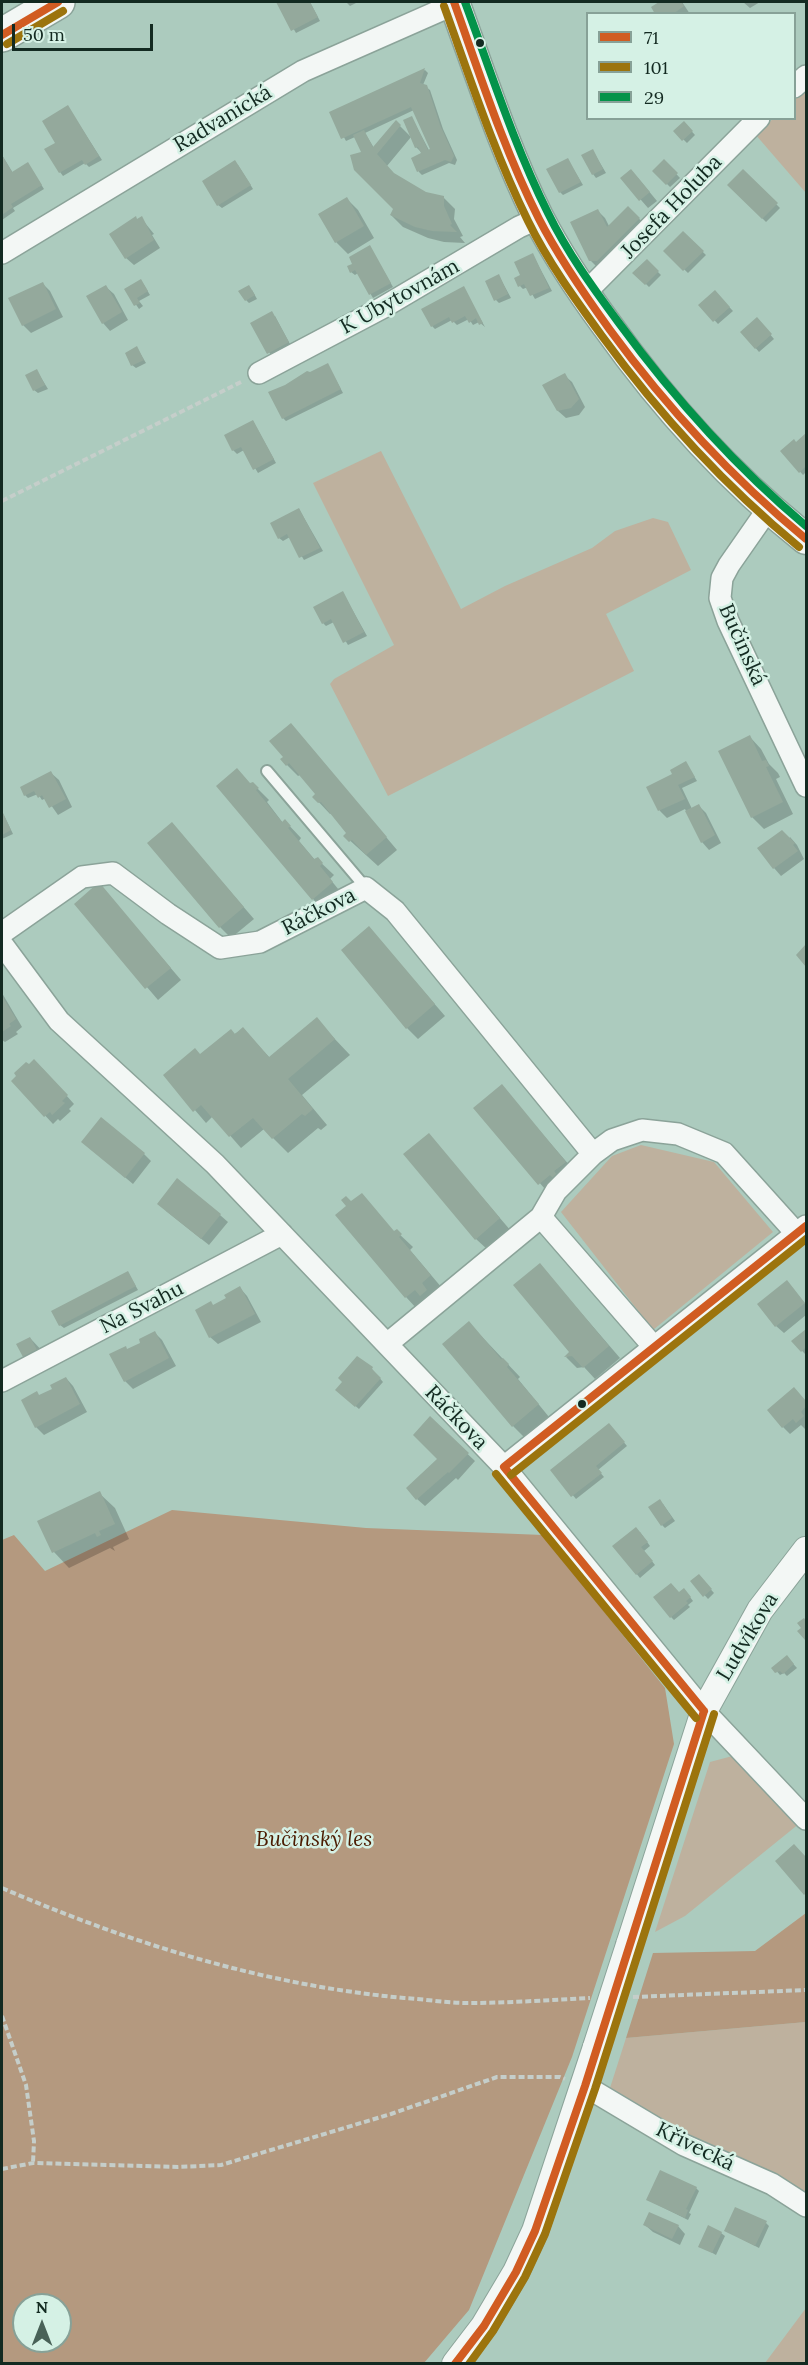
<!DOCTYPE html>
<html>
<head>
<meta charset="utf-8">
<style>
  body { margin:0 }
  #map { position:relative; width:808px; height:2365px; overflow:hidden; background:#accbbe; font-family:Lora,serif }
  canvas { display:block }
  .frame { position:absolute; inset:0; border:3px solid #132a21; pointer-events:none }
  .legend { position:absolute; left:586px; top:12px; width:210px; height:108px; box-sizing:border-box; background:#d5f1e5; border:2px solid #87a197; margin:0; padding:8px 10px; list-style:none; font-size:18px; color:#132a21 }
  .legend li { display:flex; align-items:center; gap:12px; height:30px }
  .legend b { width:30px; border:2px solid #87a197 }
  .north { position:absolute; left:12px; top:2293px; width:60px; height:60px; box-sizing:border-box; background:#d5f1e5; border:2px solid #87a197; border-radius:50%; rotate:0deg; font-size:16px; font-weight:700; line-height:24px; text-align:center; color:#132a21 }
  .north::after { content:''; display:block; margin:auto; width:21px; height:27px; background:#496258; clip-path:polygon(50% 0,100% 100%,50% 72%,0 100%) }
  .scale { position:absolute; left:12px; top:24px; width:141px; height:27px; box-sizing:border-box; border:3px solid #132a21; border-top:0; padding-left:8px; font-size:18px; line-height:21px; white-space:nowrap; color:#132a21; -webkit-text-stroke:4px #d5f1e5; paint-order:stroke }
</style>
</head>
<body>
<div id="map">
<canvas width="808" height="2365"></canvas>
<div class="frame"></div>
<ul class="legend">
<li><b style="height:8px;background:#d15c22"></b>71</li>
<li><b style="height:8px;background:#9c740d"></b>101</li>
<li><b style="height:8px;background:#03934a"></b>29</li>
</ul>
<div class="north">N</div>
<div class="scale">50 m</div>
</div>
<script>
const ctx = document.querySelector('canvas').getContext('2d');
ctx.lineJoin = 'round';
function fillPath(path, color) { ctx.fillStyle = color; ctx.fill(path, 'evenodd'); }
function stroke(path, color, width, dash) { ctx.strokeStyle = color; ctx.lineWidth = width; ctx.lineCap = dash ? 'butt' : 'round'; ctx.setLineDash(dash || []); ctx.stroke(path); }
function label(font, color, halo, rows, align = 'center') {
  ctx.font = font + ' Lora,serif'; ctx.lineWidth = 5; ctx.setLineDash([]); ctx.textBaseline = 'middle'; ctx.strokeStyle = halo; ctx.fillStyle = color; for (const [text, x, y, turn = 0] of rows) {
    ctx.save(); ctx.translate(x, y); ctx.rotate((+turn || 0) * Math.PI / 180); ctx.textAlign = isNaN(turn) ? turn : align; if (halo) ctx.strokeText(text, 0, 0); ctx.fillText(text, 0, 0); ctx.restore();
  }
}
fillPath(new Path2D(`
  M806 89V193L755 134 773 119 794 118 795 99Z
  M381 451 461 609 505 586 592 548 615 531 653 518 668 522 691 570 606 614 634 671 388 796 330 684 334 679 394 645 313 483Z
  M641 1145 714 1162 773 1232 653 1330 561 1212 612 1156Z
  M740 1754 800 1823 685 1916 655 1932 710 1762Z
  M806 2022V2195L692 2139 609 2091 626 2038Z
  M806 2308V2363H765Z`), '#beb19e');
fillPath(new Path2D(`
  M172 1510 366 1528 543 1535 665 1688 674 1744 572 2057 469 2310 424 2363H2V1540L14 1535 45 1571ZM24 2305H60V2341H24Z
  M806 1913V2022L626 2038 653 1953 755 1951Z`), '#b4997f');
fillPath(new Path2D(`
  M278 2H310L320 21 296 33Z
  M346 2H358L350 6Z
  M662 2H682L690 14H657L653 8Z
  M743 2H760L750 8Z
  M425 70 428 73 423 85 430 90 443 129 457 160 455 165 449 163 422 175 419 172 413 159 423 154 416 147 412 118 431 154 434 153 414 110 365 133 374 148 396 122 411 137 387 166 396 177 425 193 443 197 455 209 454 219 463 236 460 237 465 243 444 242 428 238 403 227 391 215 395 209 355 137 346 141 331 113Z
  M68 107 102 160 89 167 85 163 63 176 60 172 57 143Z
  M684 123 695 135 687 143 675 131Z
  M593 151 606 173 596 178 593 174Z
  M2 155 13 173 28 164 44 189 13 208 15 211 2 220Z
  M568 160 583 185 563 195 560 192Z
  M664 161 680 178 670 187 654 171Z
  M238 165 253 189 222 208 218 205Z
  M743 171 780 208 766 222 729 185Z
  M622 178H638L657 201 648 208Z
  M347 199 358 210 374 238 348 254 336 242Z
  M628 207 646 226 605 268 596 266 588 258 598 211 605 218 609 226Z
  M141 218 154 234 152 235 160 248 134 265 126 258 138 220Z
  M683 233 706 255 688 273 665 251Z
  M370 247 393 287 373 298 358 273 355 275 351 272Z
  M533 255 552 291 535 299 528 287 523 289 520 286Z
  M647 261 661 275 649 287 635 273Z
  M499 276 511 298 499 303 496 300Z
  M42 283 50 291 63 317 31 333 23 325Z
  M144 285 150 295 139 301 143 306 139 309 126 290Z
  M106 287 114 294 128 320 110 331 103 323Z
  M463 288 485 327 479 322 473 325 469 319 457 325 452 320 435 329 432 326Z
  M252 290 257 299 249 303 246 300Z
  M715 292 733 311 718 324 700 305Z
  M275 316 291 346 272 357 252 323Z
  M757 319 774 339 759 352 742 332Z
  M137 348 146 363 136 368 132 365Z
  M328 365 343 393 286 421 283 418 310 374Z
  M37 371 48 389 38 393 34 390Z
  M564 375 572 382 585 407 579 415 566 418 558 411Z
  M253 421 276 463 258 473 244 450 237 454 233 450Z
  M806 435V472L803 475 782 451 797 444Z
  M299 509 323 551 304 560 290 537 283 541 279 538Z
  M343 593 367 636 348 645 334 622 326 626 323 623Z
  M302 737 397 850 378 866 345 836 348 833 332 813 330 814 314 797 317 795 300 775 298 776 282 760Z
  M750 737 761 749 769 764 778 773 780 777 776 779 793 814 764 829 752 817Z
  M686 763 697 781 682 788 692 809 698 805 706 813 721 843 709 850 702 842 685 809 667 818 660 811 648 787 674 775Z
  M51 773 59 780 72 807 58 815 46 798 42 800 38 794 28 798 25 795Z
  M253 784 269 800 267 802 283 823 285 821 301 838 299 841 315 860 317 859 334 875 330 879 343 895 324 910 313 899 251 785Z
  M2 811 13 834 2 839Z
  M172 824 254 919 231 938 220 927Z
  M790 837 797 845 804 859 781 876 774 868Z
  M99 884 181 980 158 1000 76 904Z
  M369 928 445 1016 418 1039 407 1028Z
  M2 993 22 1027 16 1032 18 1034 5 1042 2 1040Z
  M316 1019 350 1055 302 1095 327 1125 321 1130 318 1128 288 1153 264 1129 241 1148 213 1116 206 1123 165 1075 243 1029 270 1058Z
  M42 1068 74 1104 69 1109 71 1111 60 1121 58 1119 53 1124 13 1081Z
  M501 1086 577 1174 551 1196 475 1108Z
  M429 1135 511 1231 488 1250 476 1239Z
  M83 1142 144 1154 151 1161 133 1184Z
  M166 1211 220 1215 228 1222 209 1245Z
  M396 1231 413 1247 410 1250 442 1288 417 1309 406 1297 395 1232Z
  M540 1265 620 1358 595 1379 584 1367 577 1368 566 1357 571 1353Z
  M128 1273 138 1290 64 1328 60 1325Z
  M240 1288 247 1296 261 1322 218 1344 210 1337 214 1306 228 1299Z
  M794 1290 806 1305V1315L784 1333 776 1326Z
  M469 1323 520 1377 518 1379 549 1417 524 1437 513 1426Z
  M806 1330V1353L805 1354 793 1341Z
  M154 1332 162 1340 176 1366 133 1389 125 1381 128 1350 143 1343Z
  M30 1338 45 1354 40 1372 25 1357 18 1344Z
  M372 1369 383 1382 359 1409 337 1390Z
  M66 1378 73 1386 87 1412 44 1435 36 1427 40 1396 54 1390Z
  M794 1389 806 1402V1428L805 1429 801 1425 790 1434 783 1427Z
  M612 1428 627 1446 598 1470 604 1477 576 1499 552 1470Z
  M457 1444 475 1461 458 1480 456 1478 425 1506 417 1499Z
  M99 1493 115 1508 129 1539 113 1547 115 1551 110 1548 69 1568 54 1552 39 1522Z
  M663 1504 675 1521 665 1528 662 1525Z
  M640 1532 650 1546 644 1551 655 1565 640 1578 614 1546Z
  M699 1576 714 1593 708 1599 692 1581Z
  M687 1593 693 1601 688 1605 690 1607 674 1620 671 1617 679 1594Z
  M787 1657 797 1668 787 1676 784 1673 780 1675 774 1668Z
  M696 2188 699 2191 689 2213 691 2214 688 2220 648 2200Z
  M766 2223 769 2226 759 2248 726 2231Z
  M645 2225 678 2226 685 2234 680 2245 653 2232Z
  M721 2233 725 2236 716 2255 700 2246Z`), '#0003');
fillPath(new Path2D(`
  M276 2H310L318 17 291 31Z
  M659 2H681L684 6 673 14H655L651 7Z
  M425 68 420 83 427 85 440 125 454 156 451 162 445 160 417 172 411 158 421 153 418 147 415 148 403 120 412 116 428 150 430 149 411 107 341 139 329 112Z
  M68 105 99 156 85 165 82 160 59 173 44 149 55 143 42 121Z
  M396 120 401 125 377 154 394 173 426 192 444 196V206L452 224 450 225 457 232 432 231 415 227 390 215 393 209 354 170 350 155 361 152 353 135 364 130 373 147Z
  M684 121 693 131 682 141 673 131Z
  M593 149 603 169 592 175 581 155Z
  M2 155 12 172 28 162 42 185 11 204 13 207 2 215Z
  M568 158 581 182 559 193 546 169Z
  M664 159 678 173 666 185 652 171Z
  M235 160 251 185 217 206 202 181Z
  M631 169 650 192 639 201 620 178Z
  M743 169 778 203 762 219 727 185Z
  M347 197 364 226 335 243 318 214Z
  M628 206 640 218 597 261H589L570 222 598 209 607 227Z
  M136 216 137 219 142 216 154 240 125 259 109 234Z
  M683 231 704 251 683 271 663 251Z
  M370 245 391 283 369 295 355 270 350 273 347 266 352 264 349 257Z
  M533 253 549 288 530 296 524 284 518 287 514 278 520 275 514 262Z
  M647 259 659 271 645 285 632 273Z
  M499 274 508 294 494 301 485 281Z
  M141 279 148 291 137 298 140 303 134 306 124 289Z
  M43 282 56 309 22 326 8 298Z
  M106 285 122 312 102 324 86 296Z
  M249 285 255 295 245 301 238 291Z
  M464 286 483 323 479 325 476 318 469 323 465 316 452 323 449 317 431 327 421 309Z
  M715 290 730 307 713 322 698 305Z
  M272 311 289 342 267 354 250 323Z
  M757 317 772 334 755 349 740 332Z
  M137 346 144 360 131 366 125 353Z
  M328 363 341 389 282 419 268 392 285 385 307 371 310 372Z
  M37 369 45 385 33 391 25 375Z
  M565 373 579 399 571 408 557 411 542 385Z
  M253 420 274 459 253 470 241 447 232 451 224 435Z
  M806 433V466L799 473 780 451 794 439 796 442Z
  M299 508 320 548 299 558 287 534 278 539 270 523Z
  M343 591 364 632 343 643 331 619 322 624 313 607Z
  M291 723 387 837 366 855 352 840 349 842 343 836 346 833 321 802 318 803 312 797 315 794 289 763 286 766 280 759 283 757 269 741Z
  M750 735 762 761 766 760 769 766 766 767 783 802 751 818 718 751Z
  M686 761 695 777 678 785 685 799 658 811 646 787 672 774 670 770Z
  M237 768 250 783 253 782 259 788 256 790 282 822 285 819 291 826 288 828 314 859 318 857 323 863 320 866 333 882 312 900 216 786Z
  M51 771 66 799 49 808 42 795 38 798 34 791 24 796 20 787Z
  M699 804 715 835 701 843 685 811Z
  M2 811 11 830 2 835Z
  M172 822 244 907 219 928 147 843Z
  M782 830 795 843 793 845 798 851 773 869 757 848Z
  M99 882 171 968 145 989 74 904Z
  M369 926 435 1004 406 1029 341 950Z
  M806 944V967L796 955Z
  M2 996 16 1019 9 1024 11 1026 2 1032Z
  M317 1017 335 1039 288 1079 313 1109 305 1116 302 1114 272 1139 253 1118 229 1137 201 1105 193 1112 163 1075 195 1048 200 1054 231 1029 235 1034 243 1027 269 1057Z
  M34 1059 68 1095 62 1101 65 1103 52 1115 50 1112 44 1117 11 1081 16 1076 14 1073 26 1062 29 1064Z
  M502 1084 566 1162 554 1171 557 1175 553 1178 550 1175 538 1185 473 1108Z
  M101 1117 145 1153 125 1178 81 1142Z
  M429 1133 500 1218 475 1240 403 1154Z
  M177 1178 221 1214 201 1239 157 1204Z
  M362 1193 394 1231 397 1229 402 1234 399 1237 431 1275 422 1283 427 1290 420 1296 415 1290 405 1298 335 1215 346 1206 341 1200 346 1196 351 1201Z
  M540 1263 609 1346 583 1368 572 1356 564 1357 569 1352 513 1285Z
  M128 1271 136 1286 59 1326 51 1311Z
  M787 1280 805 1303 775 1327 757 1304Z
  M240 1286 255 1314 209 1338 195 1310 211 1301 213 1305 226 1298 224 1295Z
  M469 1321 501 1359 503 1358 509 1364 507 1367 539 1404 512 1427 442 1344Z
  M806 1329V1347L801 1352 791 1341Z
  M155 1331 169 1358 124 1382 109 1354 126 1346 127 1349 140 1343 139 1339Z
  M30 1337 37 1350 23 1357 16 1344Z
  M357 1356 373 1367 372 1369 381 1378 355 1407 335 1390 342 1382 338 1378Z
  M66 1377 80 1404 35 1428 21 1400 37 1391 39 1395 52 1389 50 1385Z
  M794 1387 806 1401V1406L801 1412 804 1416 796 1423 793 1419 782 1428 767 1410Z
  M430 1416 469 1453 449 1473 448 1472 416 1500 406 1488 437 1459 413 1435Z
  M609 1423 625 1442 596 1466 602 1473 571 1497 550 1470Z
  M100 1491 115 1524 99 1531 101 1535 97 1537 95 1533 52 1553 37 1521Z
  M660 1499 672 1518 661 1526 648 1507Z
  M636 1527 648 1542 641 1547 653 1561 636 1575 612 1546Z
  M699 1574 712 1589 703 1597 690 1581Z
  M671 1583 679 1592 684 1588 691 1597 686 1601 688 1603 670 1618 653 1597Z
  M804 1618 806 1621 805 1640 797 1631 801 1628 797 1623Z
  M787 1655 794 1664 783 1674 780 1671 775 1673 771 1668Z
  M794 1844 806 1857V1893L804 1895 775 1861Z
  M660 2170 697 2187 686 2209 688 2210 685 2218 646 2200Z
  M735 2207 767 2221 755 2246 724 2231Z
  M649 2212 679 2225 672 2239 643 2225Z
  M708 2225 722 2232 712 2253 698 2247Z`), '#94a99c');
const service = new Path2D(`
  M267 771 366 888`);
const minor = new Path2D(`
  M794 87 806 76
  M2 253 303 71 455 4
  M584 294 759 118
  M259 373 382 308 519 227 539 218
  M768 509 729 565 722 578 720 598 728 621 806 786
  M2 933 82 877 113 873 168 914 220 948 260 942 366 888 395 911 593 1154 612 1140 642 1130 678 1134 724 1153 797 1234
  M2 944 59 1021 215 1164 504 1467 704 1711 806 1819
  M541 1217 654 1347
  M387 1344 541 1217 556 1191 593 1154
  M2 1381 282 1234
  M504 1467 806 1226
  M585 2086 684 2145 772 2184 806 2206`);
const tertiary = new Path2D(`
  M629 1945 704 1711 760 1610 806 1550
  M455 2364 484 2326 516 2272 535 2231 596 2047`);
const secondary = new Path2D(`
  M454 2C480 73 504 148 538 217 557 254 581 290 606 324 663 404 729 478 806 539`);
const primary = new Path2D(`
  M2 35 58 2`);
stroke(service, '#8ba399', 14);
stroke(minor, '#8ba399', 24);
stroke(tertiary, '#8ba399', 28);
stroke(secondary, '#8ba399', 33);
stroke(primary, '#8ba399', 36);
stroke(new Path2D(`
  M2 501 243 381
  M2 1888C130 1943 263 1985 404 1998 424 1999 446 2003 467 2003 508 2003 549 2000 590 1998
  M633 1997 806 1990
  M2 2016 26 2085 34 2141 33 2163
  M2 2169 33 2163 178 2167 221 2165 391 2114 497 2077H560L565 2079`), '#c5ceca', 4, [6, 3]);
stroke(service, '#f3f7f5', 10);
stroke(minor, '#f3f7f5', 21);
stroke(tertiary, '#f3f7f5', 26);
stroke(secondary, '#f3f7f5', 30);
stroke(primary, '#f3f7f5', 33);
const tertiaryBridge = new Path2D(`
  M596 2047 629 1945`);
stroke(tertiaryBridge, '#8ba399', 28, []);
stroke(tertiaryBridge, '#f3f7f5', 26);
stroke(new Path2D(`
  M454 2C480 75 504 150 539 219 559 258 584 294 610 330 667 408 731 477 806 539
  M2 35 58 2
  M504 1467 806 1226
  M504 1467 704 1711
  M455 2364 484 2326 516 2272 535 2231 585 2086 704 1711`), '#d15c22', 8);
stroke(new Path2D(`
  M444 6C470 78 494 152 528 221 548 262 575 299 602 336 659 414 724 485 799 547
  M7 44 63 11
  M496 1474 696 1718
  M511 1475 806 1239
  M469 2364 493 2331 525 2277 545 2234 595 2089 714 1714`), '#9c740d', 8);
stroke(new Path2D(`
  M465 2C491 72 514 145 548 213 567 252 593 288 619 323 674 398 735 466 806 526`), '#03934a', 8);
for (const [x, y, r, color] of [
  [480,43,5,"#132a21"],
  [582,1404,5,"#132a21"]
]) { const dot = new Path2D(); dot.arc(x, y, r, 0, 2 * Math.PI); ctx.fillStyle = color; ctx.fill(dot); stroke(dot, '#d5f1e5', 2); }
label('21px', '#132a21', '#d5f1e5', [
  ["Radvanická",223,119,-31],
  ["Josefa Holuba",672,207,-46],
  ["K Ubytovnám",400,297,-29],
  ["Bučinská",742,645,66],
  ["Ráčkova",319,912,-27],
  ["Na Svahu",142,1308,-27],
  ["Ráčkova",456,1418,46],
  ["Ludvíkova",748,1637,-59],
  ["Křivecká",695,2147,26]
]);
label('italic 21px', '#4b1b00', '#d5f1e5', [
  ["Bučinský les",314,1840]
]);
</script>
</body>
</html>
